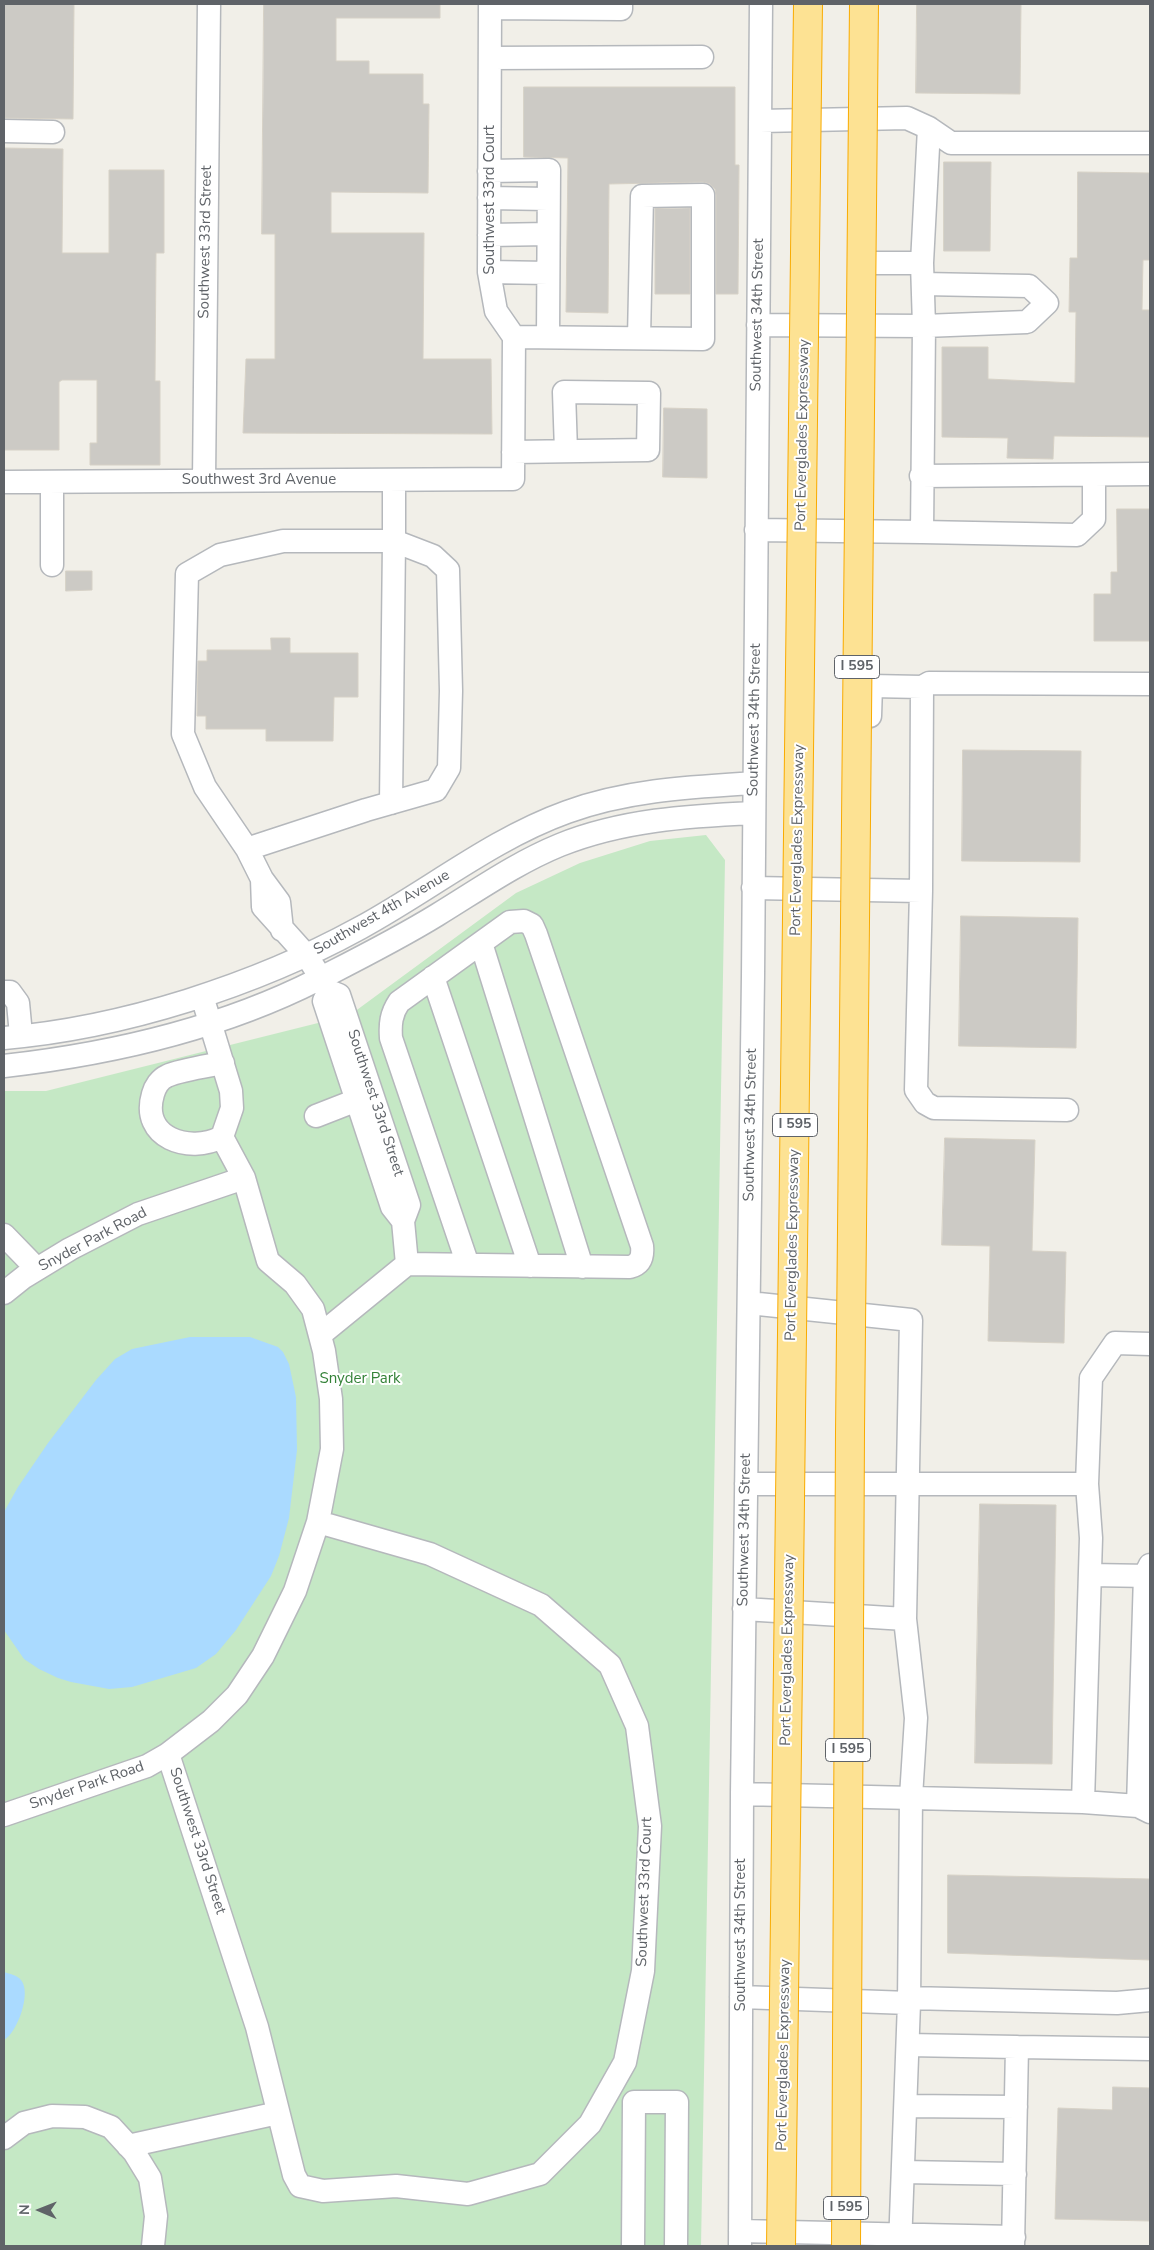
<!DOCTYPE html>
<html>
<head>
<meta charset="utf-8">
<style>
  body { margin:0 }
  #map { position:relative; width:1154px; height:2250px; overflow:hidden; background:#f1efe8; font-family:"Nunito Sans",sans-serif }
  canvas { display:block }
  .frame { position:absolute; inset:0; border:5px solid #5f6368; pointer-events:none }
  .north { position:absolute; left:15px; top:2185px; width:50px; height:50px; -webkit-text-stroke:4px #fff; paint-order:stroke; rotate:271deg; font-size:14px; font-weight:700; line-height:20px; text-align:center; color:#5f6368 }
  .north::after { content:''; display:block; margin:auto; width:18px; height:22px; background:#5f6368; clip-path:polygon(50% 0,100% 100%,50% 72%,0 100%) }
</style>
</head>
<body>
<div id="map">
<canvas width="1154" height="2250"></canvas>
<div class="frame"></div>
<div class="north">N</div>
</div>
<script>
const ctx = document.querySelector('canvas').getContext('2d');
ctx.lineJoin = 'round';
function fillPath(path, color) { ctx.fillStyle = color; ctx.fill(path, 'evenodd'); }
function stroke(path, color, width, dash) { ctx.strokeStyle = color; ctx.lineWidth = width; ctx.lineCap = dash ? 'butt' : 'round'; ctx.setLineDash(dash || []); ctx.stroke(path); }
function label(font, color, halo, rows, align = 'center') {
  ctx.font = font + ' "Nunito Sans",sans-serif'; ctx.lineWidth = 4; ctx.setLineDash([]); ctx.textBaseline = 'middle'; ctx.strokeStyle = halo; ctx.fillStyle = color; for (const [text, x, y, turn = 0] of rows) {
    ctx.save(); ctx.translate(x, y); ctx.rotate((+turn || 0) * Math.PI / 180); ctx.textAlign = isNaN(turn) ? turn : align; if (halo) ctx.strokeText(text, 0, 0); ctx.fillText(text, 0, 0); ctx.restore();
  }
}
fillPath(new Path2D(`
  M706 835 725 860 701 2246H4V1091H46L350 1015 516 893 580 863 650 841Z`), '#c5e8c5');
fillPath(new Path2D(`
  M190 1337H250L278 1347 283 1352 289 1364 296 1397 297 1450 289 1518 279 1556 271 1576 236 1630 216 1654 196 1668 132 1687 109 1689 71 1682 58 1678 39 1669 24 1659 4 1630V1512L18 1487 48 1443 96 1380 115 1359 132 1349Z
  M4 1972C10 1974 17 1975 21 1980 32 1993 17 2033 4 2040Z`), '#aadaff');
const building = new Path2D(`
  M4 4H74L73 119 4 118Z
  M264 4H440V18H336V61H369V74H423V104H429L428 193 331 192V233H424L423 359H491L492 434 243 433 246 359H275V234H262Z
  M917 4H1021L1020 94 916 93Z
  M524 87H735V165H739L738 294H716V195L715 189 710 184 703 182 609 184 608 313 566 312 568 158 524 157Z
  M4 148 63 149 62 253H109V170H164V253H156L155 381H160V465H90V443H97V380H62L59 382V450H4Z
  M944 162H991L990 251H944Z
  M1078 172 1150 173V260H1143L1142 310H1150V437L1054 436 1053 459 1007 458 1008 438 942 437V347H988V379L1075 383 1076 312H1069L1070 258H1077Z
  M690 208V294H655V209Z
  M664 408 707 409V478L663 477Z
  M1117 509H1150V641H1094V594H1111V572H1117Z
  M66 571H92V590L66 591Z
  M271 638H290V653H358V697H334L333 741H266V729H206V716H197L198 661H207V650H271Z
  M963 750 1081 751 1080 862 962 861Z
  M961 916 1078 918 1076 1048 959 1046Z
  M945 1138 1035 1140 1032 1251 1066 1252 1064 1343 988 1341 990 1246 942 1245Z
  M980 1504 1056 1505 1052 1764 975 1763Z
  M948 1875 1150 1879V1960L948 1953Z
  M1113 2087 1150 2088V2221L1055 2219 1058 2108 1112 2110Z`);
fillPath(building, '#cccac5');
stroke(building, '#d6d1c6', 1);
const minor = new Path2D(`
  M490 8 621 9V4
  M490 58 702 57
  M760 121 907 118 929 128
  M4 131 53 132
  M489 171 549 170 548 337
  M489 198 548 199
  M489 235 548 234
  M873 263H922
  M489 272 548 273
  M758 325 924 326 1027 322 1047 303 1029 286 923 284
  M514 337 703 339V195L642 196 639 338
  M513 452 648 450 649 393 564 392 566 451
  M921 476 1150 474
  M204 480 209 4
  M4 482 513 479 514 337 496 311 489 272 490 4
  M52 482V565
  M756 530 922 532 924 326 922 263 929 128 951 143H1150
  M922 532 1077 535 1094 519V475
  M922 687 921 891 916 1090 925 1103 934 1108 1067 1110
  M870 716 871 686 922 687 929 683 1150 684
  M247 849 205 787 183 734 187 574 220 555 283 541H394L391 803
  M262 879 247 849 366 810 436 790 449 768 451 691 448 570 433 556 394 541V480
  M753 888 921 891
  M282 930 279 902 262 879 263 907 307 956 329 991 339 995 409 1205 403 1221 407 1264 320 1335
  M481 943 582 1267
  M433 977 530 1266
  M329 991 324 1001 392 1207 403 1221
  M4 992H10L18 1003 21 1035
  M4 1038C123 1028 256 985 360 928 430 890 492 839 567 812 627 790 691 787 754 783
  M4 1066C111 1054 220 1029 317 980 358 959 398 939 437 915 478 890 516 863 560 845 622 820 688 816 754 813
  M316 1116 357 1100
  M222 1137C189 1154 140 1138 153 1094 155 1087 160 1079 167 1076 180 1070 208 1066 223 1063
  M4 1235 37 1269
  M407 1264 630 1267C641 1264 643 1256 642 1246L536 934 532 925 524 921 510 922 399 1002C391 1014 390 1024 391 1038L468 1265
  M4 1293 24 1277 70 1249 138 1214 244 1178
  M746 1484H1087L1091 1378 1115 1343 1150 1344
  M1090 1575 1150 1576
  M744 1609 905 1619
  M168 1754 257 2027 294 2175 300 2186 323 2191 396 2186 468 2194 540 2174 590 2124 625 2062 643 1971 650 1826 637 1726 610 1665 541 1605 430 1554 318 1522
  M742 1794 1083 1802 1138 1806 1150 1812
  M1083 1802 1091 1538 1087 1484
  M1138 1806 1145 1575 1150 1565
  M4 1815 147 1766 168 1754 211 1721 237 1695 263 1656 295 1591 318 1522 332 1449 331 1399 324 1351 313 1309 295 1284 268 1261 244 1178 222 1137 232 1108 231 1091 202 996
  M741 1997 909 2003 911 1797 916 1718 905 1619 911 1320 749 1303
  M909 1998 1117 2003 1150 2000
  M908 2045 1017 2047 1013 2246
  M1017 2047 1150 2049
  M906 2106 1016 2107
  M4 2138 24 2123 52 2116 85 2117 111 2127 134 2152 150 2178 156 2216 153 2246
  M128 2146 278 2113
  M903 2172 1015 2174
  M740 2231 1014 2237
  M633 2246 634 2102H677L676 2246
  M740 2246 742 1794 753 976 761 4
  M900 2246 909 2003`);
stroke(minor, '#b5b8bc', 25);
stroke(minor, '#fff', 22);
const highwayBridge = new Path2D(`
  M781 2246 808 4
  M846 2246 850 1431 864 4`);
stroke(highwayBridge, '#f9ab00', 30, []);
stroke(highwayBridge, '#fde293', 28);
for (const [x, y, w] of [
  [857,667,45],
  [795,1125,45],
  [848,1750,45],
  [846,2208,45]
]) { const box = new Path2D(); box.roundRect(x - w / 2, y - 11.5, w, 23, 4); ctx.fillStyle = '#fff'; ctx.fill(box); stroke(box, '#5f6368', 1); }
label('bold 14px', '#5f6368', null, [
  ["I 595",857,667],
  ["I 595",795,1125],
  ["I 595",848,1750],
  ["I 595",846,2208]
]);
label('15px', '#5f6368', '#fff', [
  ["Southwest 33rd Court",490,200,-90],
  ["Southwest 33rd Street",206,242,-89],
  ["Southwest 34th Street",758,315,-89],
  ["Port Everglades Expressway",803,435,-89],
  ["Southwest 3rd Avenue",259,480],
  ["Southwest 34th Street",755,720,-89],
  ["Port Everglades Expressway",798,840,-89],
  ["Southwest 4th Avenue",382,913,-30],
  ["Southwest 33rd Street",375,1103,72],
  ["Southwest 34th Street",751,1125,-89],
  ["Snyder Park Road",93,1240,-28],
  ["Port Everglades Expressway",793,1245,-89],
  ["Southwest 34th Street",745,1530,-89],
  ["Port Everglades Expressway",788,1650,-89],
  ["Snyder Park Road",87,1786,-19],
  ["Southwest 33rd Street",197,1841,72],
  ["Southwest 33rd Court",645,1892,-88],
  ["Southwest 34th Street",741,1935,-90],
  ["Port Everglades Expressway",784,2055,-89]
]);
label('15px', '#348238', '#fff', [
  ["Snyder Park",360,1379]
]);
</script>
</body>
</html>
